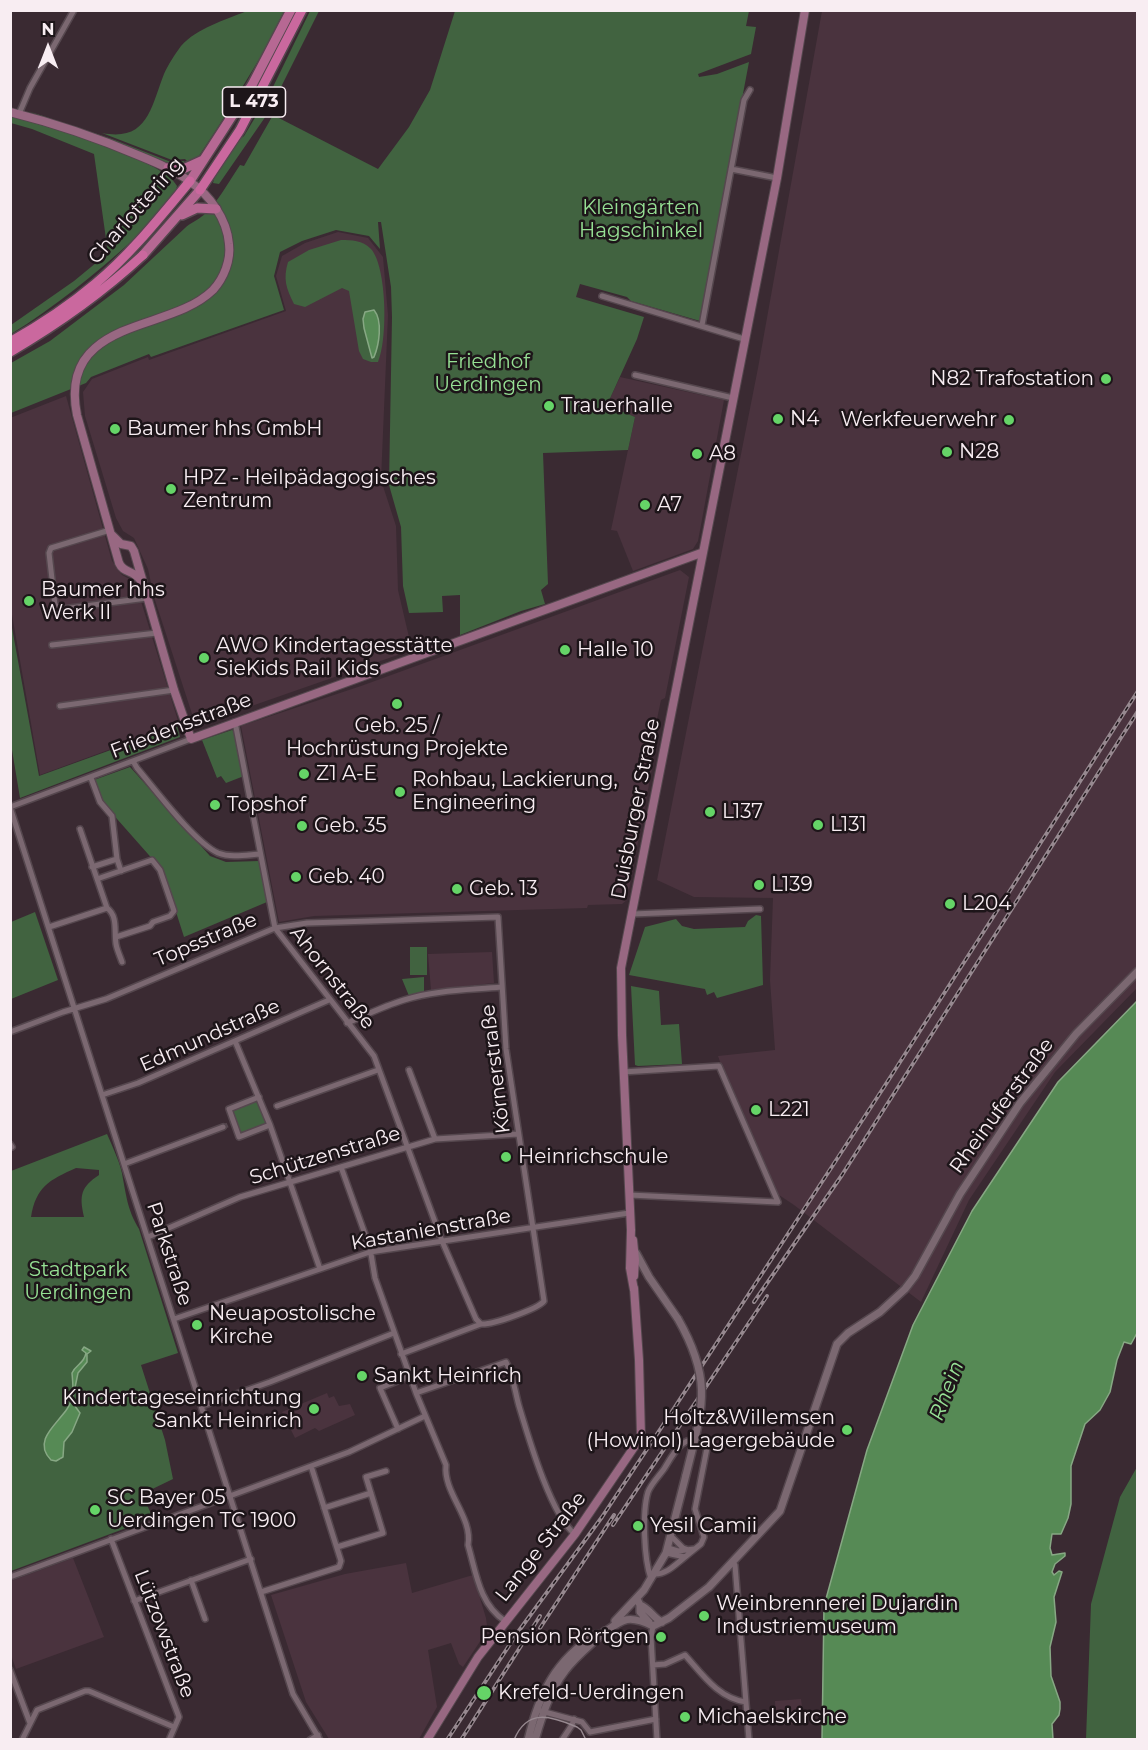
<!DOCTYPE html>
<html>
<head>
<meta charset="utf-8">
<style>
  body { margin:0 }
  #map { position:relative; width:1148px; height:1750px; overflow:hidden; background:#3a2a32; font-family:Montserrat,sans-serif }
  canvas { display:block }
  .frame { position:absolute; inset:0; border:12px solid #f8edf2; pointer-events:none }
  .north { position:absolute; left:18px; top:18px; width:60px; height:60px; -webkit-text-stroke:4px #1d1519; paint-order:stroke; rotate:0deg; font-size:16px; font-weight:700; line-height:24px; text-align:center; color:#f8edf2 }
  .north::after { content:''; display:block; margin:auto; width:21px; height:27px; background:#f8edf2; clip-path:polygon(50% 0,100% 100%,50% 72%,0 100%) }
</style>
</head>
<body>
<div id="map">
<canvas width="1148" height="1750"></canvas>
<div class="frame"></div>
<div class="north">N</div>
</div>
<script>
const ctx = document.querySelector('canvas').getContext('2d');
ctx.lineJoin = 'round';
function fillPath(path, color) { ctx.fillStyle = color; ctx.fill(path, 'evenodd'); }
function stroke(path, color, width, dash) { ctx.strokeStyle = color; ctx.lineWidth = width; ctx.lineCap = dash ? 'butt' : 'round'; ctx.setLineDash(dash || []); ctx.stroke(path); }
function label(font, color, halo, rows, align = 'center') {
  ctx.font = font + ' Montserrat,sans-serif'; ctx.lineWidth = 5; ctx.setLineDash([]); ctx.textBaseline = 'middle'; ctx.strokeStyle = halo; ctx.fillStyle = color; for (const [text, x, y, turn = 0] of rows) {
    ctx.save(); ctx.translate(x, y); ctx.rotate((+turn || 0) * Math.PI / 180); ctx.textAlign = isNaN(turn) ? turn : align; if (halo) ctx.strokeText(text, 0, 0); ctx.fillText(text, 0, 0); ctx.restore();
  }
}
fillPath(new Path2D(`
  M822 11H1137V988L1055 1072 969 1200 921 1302 794 1205 779 1195 776 1196 725 1076 718 1056 775 1050 770 980 773 898 694 897 657 880 758 368Z
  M338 232 368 238 383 257 388 315 381 480 396 526 398 590 412 650 243 709 242 705 227 708 194 720 154 597 148 569 134 538 123 531 116 518 85 416 83 392 92 379 148 357 149 360 286 311 276 276 282 256 305 243Z
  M620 377 724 400 698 541 693 549 633 571 617 531 611 530 635 417 607 405Z
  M66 396 112 561 122 575 135 582 179 724 40 775 11 609 10 418Z
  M680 570 689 577 665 698 661 700 652 743H651L648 757 654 758 627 900 622 904 588 905 587 908 314 916 279 922 241 726 361 686Z
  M492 952 494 983 431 990 428 954Z
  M327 1393 329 1398 334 1396 339 1406 350 1404 355 1415 319 1431 315 1428 295 1438 282 1412Z
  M73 1558 104 1637 16 1669 11 1655V1581Z
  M406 1563 412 1593 473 1575 486 1618 487 1626 485 1634 463 1667 459 1664 451 1643 428 1650 437 1707 419 1739H329L306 1702 271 1595 345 1574Z
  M801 1699 804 1723 776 1725 775 1701Z`), '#4a333e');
fillPath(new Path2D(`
  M247 11H284L263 53 218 127 195 162 190 164 185 159 172 160 102 133C148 142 151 107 164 74 168 65 175 54 181 46 197 28 225 20 247 11Z
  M310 11H319L268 113 219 184 213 183 214 179 236 142 244 136 271 91Z
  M455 11H749L746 26 756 27 751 54 698 74 699 77 717 74 749 62 700 321 631 301 627 297 580 284 576 297 644 317 637 339 607 405 635 417 628 450 543 453 548 584 541 590 545 604 521 611 460 635V595L442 596 443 612 409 613 403 586 401 527 389 485 392 317 391 287 381 222H378L380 249 369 236 336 230 302 241 280 252 274 276 284 310 151 357 149 354 91 377 86 383 11 413V363L50 341 124 285 185 228C190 223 196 221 201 217 214 209 231 178 240 165L244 166 273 115 378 169 409 127 430 90Z
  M28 111 112 139 171 162 184 161 187 166H173Z
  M11 116C42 125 164 159 177 186L175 193 135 240H133C94 275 55 307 11 334V325L74 281 108 253 94 154 32 129 11 123Z
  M341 240C352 240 362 240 371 249 387 267 388 340 378 362H371L363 359 359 351 349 291 342 288 305 307 294 304C286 288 283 279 288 262L309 250Z
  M10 617 39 776 177 726 180 737 20 798 11 744Z
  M232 730 235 732 244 776 226 783 221 776 217 778 202 740Z
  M130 767 210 856 226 862 259 861 267 902 184 937 163 871 102 802 94 780Z
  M35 912 58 980 11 999V922Z
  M756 915 761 916 763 985 717 998 714 992 707 995 705 989 629 975 645 927 676 919 682 926 694 929 745 927 748 921Z
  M410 947H427V975H410Z
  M424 977V992L409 996 402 979Z
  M631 986 659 991 661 1025 679 1024 682 1064 638 1066 635 1065Z
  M258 1099 267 1124 241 1134 231 1110Z
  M107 1134C113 1148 121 1164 123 1179 127 1200 128 1210 139 1229L178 1353 141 1365 165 1440 173 1479 142 1494 153 1518 11 1571V1171ZM76 1168 99 1170V1175C81 1187 79 1195 84 1217H31C36 1187 49 1180 76 1168ZM87 1354V1362L78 1373 72 1402 80 1413 72 1432 64 1442 63 1457 60 1460 49 1433C52 1423 60 1419 66 1411 74 1399 75 1380 78 1366L84 1362Z
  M1137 1467V1739H1086L1091 1604 1120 1497Z`), '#416340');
const water = new Path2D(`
  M374 310C383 321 379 345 374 357L372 358 364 328 363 319 365 312Z
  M1137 1001V1333L1131 1344 1124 1342 1117 1360 1110 1392 1100 1410 1085 1424 1071 1466V1504L1068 1518 1061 1534H1052L1050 1548 1052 1555 1065 1553V1556L1055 1564 1052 1572 1054 1575 1059 1571 1062 1572 1054 1597 1056 1622 1050 1647 1051 1676 1060 1702V1709L1059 1715 1052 1724 1053 1739H822L824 1606 867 1450 913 1325 972 1211 1058 1082Z
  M84 1347 91 1351 87 1354V1362L78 1373 72 1402 80 1413 72 1432 64 1442 63 1457 56 1461 51 1460C32 1441 57 1424 67 1409 75 1397 73 1386 72 1373 76 1364 84 1364 86 1353L82 1350Z`);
fillPath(water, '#568a55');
stroke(water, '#87a884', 1.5);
stroke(new Path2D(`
  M223 1127 230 1124`), '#56474f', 5, [5, 2.5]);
const minor = new Path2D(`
  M19 114 30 88 74 10
  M731 169 777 178
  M602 296 744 339
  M702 325 744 100 750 90
  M635 375 733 398
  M110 530 51 548 49 553 55 605 62 609 147 598
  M52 645 157 633
  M60 706 174 690
  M235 722 275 928 374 1056 442 1241 476 1319 481 1324
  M133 761 137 768C155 789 194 842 218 853 231 858 246 855 260 854
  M91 778 100 802 112 816 117 859 121 871
  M10 807 293 1694 320 1740
  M10 807 191 739
  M92 867 117 859
  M97 879 152 860 160 870 174 911 170 916 153 922 150 926 116 937
  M107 908C118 916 114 931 116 944 117 950 120 956 122 962
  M632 914 760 909
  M49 927 107 908 80 829
  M347 1023C366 1015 384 1006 404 1000 435 990 469 990 501 987
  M10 1032 63 1012 106 999 275 928 307 923 498 917 506 1049 544 1301C538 1309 492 1325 481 1324L401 1354
  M235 1041 270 1125 320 1269
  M409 1070 435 1139
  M623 1072 719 1066 778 1202 629 1195
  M102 1095 138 1083 329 1000
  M259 1097 229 1109 239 1137 270 1125
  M277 1106 378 1070
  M10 1144 12 1147
  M124 1164 223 1127
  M341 1167 370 1248 375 1278 416 1393 446 1465C443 1493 473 1517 468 1545 476 1572 479 1604 505 1621
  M148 1237 240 1197 435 1139 518 1134
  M174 1319 370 1252 629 1213
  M416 1393 506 1362C513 1374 515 1392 519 1406 528 1436 551 1516 575 1534
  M202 1406 270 1382 394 1333
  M398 1429 380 1388 410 1376
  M324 1508 371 1493
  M671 1536 683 1548 689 1550
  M111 1539 179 1717 169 1740
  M337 1547 383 1533 366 1477 386 1471
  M668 1548 678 1551 694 1549
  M733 1563 735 1565 749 1740
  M654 1574C666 1575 676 1564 685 1557
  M10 1577 349 1452 425 1416
  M651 1579C644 1559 642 1512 648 1492 651 1484 659 1476 664 1469 671 1458 681 1437 696 1440 702 1442 704 1443 707 1448L695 1509 704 1537 701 1544 685 1557 666 1553
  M191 1580 205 1619
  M261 1592 339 1567 341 1561 312 1469
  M134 1601 251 1559
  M653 1626 651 1637 657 1740
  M653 1665 665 1664 685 1655C702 1674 719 1699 746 1702
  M10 1670 30 1723
  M541 1711 582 1722 590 1732
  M590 1732 656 1719
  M22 1740 37 1710 85 1691H89L174 1727
  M310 1740 318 1735
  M562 1740 572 1725 574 1719`);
const tertiary = new Path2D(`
  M636 1253 649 1277 678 1319
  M637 1599 640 1605V1612L649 1622
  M640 1605C650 1609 653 1618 662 1622
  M615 1621 644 1590 666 1553 686 1475
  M602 1634C623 1619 628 1614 653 1626L669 1618 709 1587 780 1511 837 1344 848 1333 880 1312 905 1289 915 1276 960 1194 1020 1103 1076 1034 1138 971
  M528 1740C539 1694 555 1660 597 1634
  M535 1740C542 1716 550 1690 565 1671 576 1656 592 1644 605 1631`);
const secondary = new Path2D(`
  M10 112C54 123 98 138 140 156 157 163 174 170 189 181 210 195 227 219 229 244 231 260 224 278 213 290 182 320 127 320 95 348 74 366 72 390 77 415L119 563C124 574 133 569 141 581
  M112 535 121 544 131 546 134 551 174 690 191 739 701 553
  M633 1240 635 1260 634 1276
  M634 1290 630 1268 631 1230 622 1035 621 968 777 178 805 10
  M427 1740 478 1657 575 1534 641 1437 639 1360 634 1288`);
const primary = new Path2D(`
  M168 168 181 170 203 160
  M190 181 252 85 291 10
  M182 215 197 208 216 209
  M143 255 200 190`);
const trunk = new Path2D(`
  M200 190 240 130 302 10
  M10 342C40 325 69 306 95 284 131 254 160 217 190 181
  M10 352C58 324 103 292 143 255`);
stroke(minor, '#55474e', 8);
stroke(tertiary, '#55474e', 10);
stroke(secondary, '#55474e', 10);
stroke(primary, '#55474e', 12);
stroke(trunk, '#55474e', 12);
stroke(minor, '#7b6871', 5);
stroke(tertiary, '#7b6871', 7);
stroke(secondary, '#986882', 8);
stroke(primary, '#b66893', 9);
stroke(trunk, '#ca689e', 9);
stroke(new Path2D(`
  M514 1740C527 1708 551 1716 577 1727L581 1730 586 1740`), '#978990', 1.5);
const rail = new Path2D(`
  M754 1302 842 1175 1138 711
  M613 1525 767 1296
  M540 1628 614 1515
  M447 1740 518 1632 602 1517 667 1419 884 1087 1138 691
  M461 1740 540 1616`);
stroke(rail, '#978990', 4);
stroke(rail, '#1d1519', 1.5, [4.5]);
const tertiaryBridge = new Path2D(`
  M678 1319C714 1382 702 1409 686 1475`);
stroke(tertiaryBridge, '#55474e', 10, []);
stroke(tertiaryBridge, '#7b6871', 7);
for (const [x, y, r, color] of [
  [1106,379,6,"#65d467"],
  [549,406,6,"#65d467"],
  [778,419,6,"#65d467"],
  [1009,420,6,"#65d467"],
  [115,429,6,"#65d467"],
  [947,452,6,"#65d467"],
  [697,454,6,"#65d467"],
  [171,489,6,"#65d467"],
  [645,505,6,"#65d467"],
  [29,601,6,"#65d467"],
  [565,650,6,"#65d467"],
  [204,658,6,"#65d467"],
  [397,704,6,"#65d467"],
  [304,774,6,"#65d467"],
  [400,792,6,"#65d467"],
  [215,805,6,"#65d467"],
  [710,812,6,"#65d467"],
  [818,825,6,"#65d467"],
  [302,826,6,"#65d467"],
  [296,877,6,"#65d467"],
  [759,885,6,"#65d467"],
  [457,889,6,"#65d467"],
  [950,904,6,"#65d467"],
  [756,1110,6,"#65d467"],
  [506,1157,6,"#65d467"],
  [197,1325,6,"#65d467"],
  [362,1376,6,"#65d467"],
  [314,1409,6,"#65d467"],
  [847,1430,6,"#65d467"],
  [95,1510,6,"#65d467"],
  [638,1526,6,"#65d467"],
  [704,1616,6,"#65d467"],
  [661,1637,6,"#65d467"],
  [484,1693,8,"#65d467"],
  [685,1717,6,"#65d467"]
]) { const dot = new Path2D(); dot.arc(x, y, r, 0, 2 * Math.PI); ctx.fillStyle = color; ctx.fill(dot); stroke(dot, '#1d1519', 2); }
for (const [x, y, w] of [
  [254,102,63]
]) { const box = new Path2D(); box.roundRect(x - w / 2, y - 15, w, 30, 4.5); ctx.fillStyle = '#1d1519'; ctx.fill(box); stroke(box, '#f8edf2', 1.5); }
label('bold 18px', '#f8edf2', null, [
  ["L 473",254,102]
]);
label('20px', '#96e094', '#1d1519', [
  ["Kleingärten",641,208],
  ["Hagschinkel",641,231],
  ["Friedhof",488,362],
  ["Uerdingen",488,385],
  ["Stadtpark",78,1270],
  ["Uerdingen",78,1293]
]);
label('20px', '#f8edf2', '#1d1519', [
  ["Charlottering",136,211,-49],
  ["Friedensstraße",181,726,-21],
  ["Duisburger Straße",636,809,-79],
  ["Topsstraße",206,940,-23],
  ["Ahornstraße",332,978,52],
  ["Edmundstraße",210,1036,-24],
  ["Körnerstraße",496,1069,-97],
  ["Rheinuferstraße",1002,1106,-54],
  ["Schützenstraße",325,1156,-17],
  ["Kastanienstraße",431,1230,-10],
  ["Parkstraße",169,1254,72],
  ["Lange Straße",541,1547,-52],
  ["Lützowstraße",164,1634,69]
]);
label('20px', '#f8edf2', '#1d1519', [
  ["N82 Trafostation",1094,379,"right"],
  ["Trauerhalle",561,406],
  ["N4",790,419],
  ["Werkfeuerwehr",997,420,"right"],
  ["Baumer hhs GmbH",127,429],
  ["N28",959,452],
  ["A8",709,454],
  ["HPZ - Heilpädagogisches",183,478],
  ["Zentrum",183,501],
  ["A7",657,505],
  ["Baumer hhs",41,590],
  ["Werk II",41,613],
  ["AWO Kindertagesstätte",216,646],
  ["SieKids Rail Kids",216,669],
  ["Halle 10",577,650],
  ["Geb. 25 /",397,726,"center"],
  ["Hochrüstung Projekte",397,749,"center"],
  ["Z1 A-E",316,774],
  ["Rohbau, Lackierung,",412,780],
  ["Engineering",412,803],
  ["Topshof",227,805],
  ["L137",722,812],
  ["L131",830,825],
  ["Geb. 35",314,826],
  ["Geb. 40",308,877],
  ["L139",771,885],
  ["Geb. 13",469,889],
  ["L204",962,904],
  ["L221",768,1110],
  ["Heinrichschule",518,1157],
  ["Neuapostolische",209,1314],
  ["Kirche",209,1337],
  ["Sankt Heinrich",374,1376],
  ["Kindertageseinrichtung",302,1398,"right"],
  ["Sankt Heinrich",302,1421,"right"],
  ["Holtz&Willemsen",835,1418,"right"],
  ["(Howinol) Lagergebäude",835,1441,"right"],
  ["SC Bayer 05",107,1498],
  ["Uerdingen TC 1900",107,1521],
  ["Yesil Camii",650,1526],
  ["Weinbrennerei Dujardin",716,1604],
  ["Industriemuseum",716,1627],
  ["Pension Rörtgen",649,1637,"right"],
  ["Krefeld-Uerdingen",498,1693],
  ["Michaelskirche",697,1717]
], 'left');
label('italic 21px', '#97e196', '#1d1519', [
  ["Rhein",947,1391,-69]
]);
</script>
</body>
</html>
